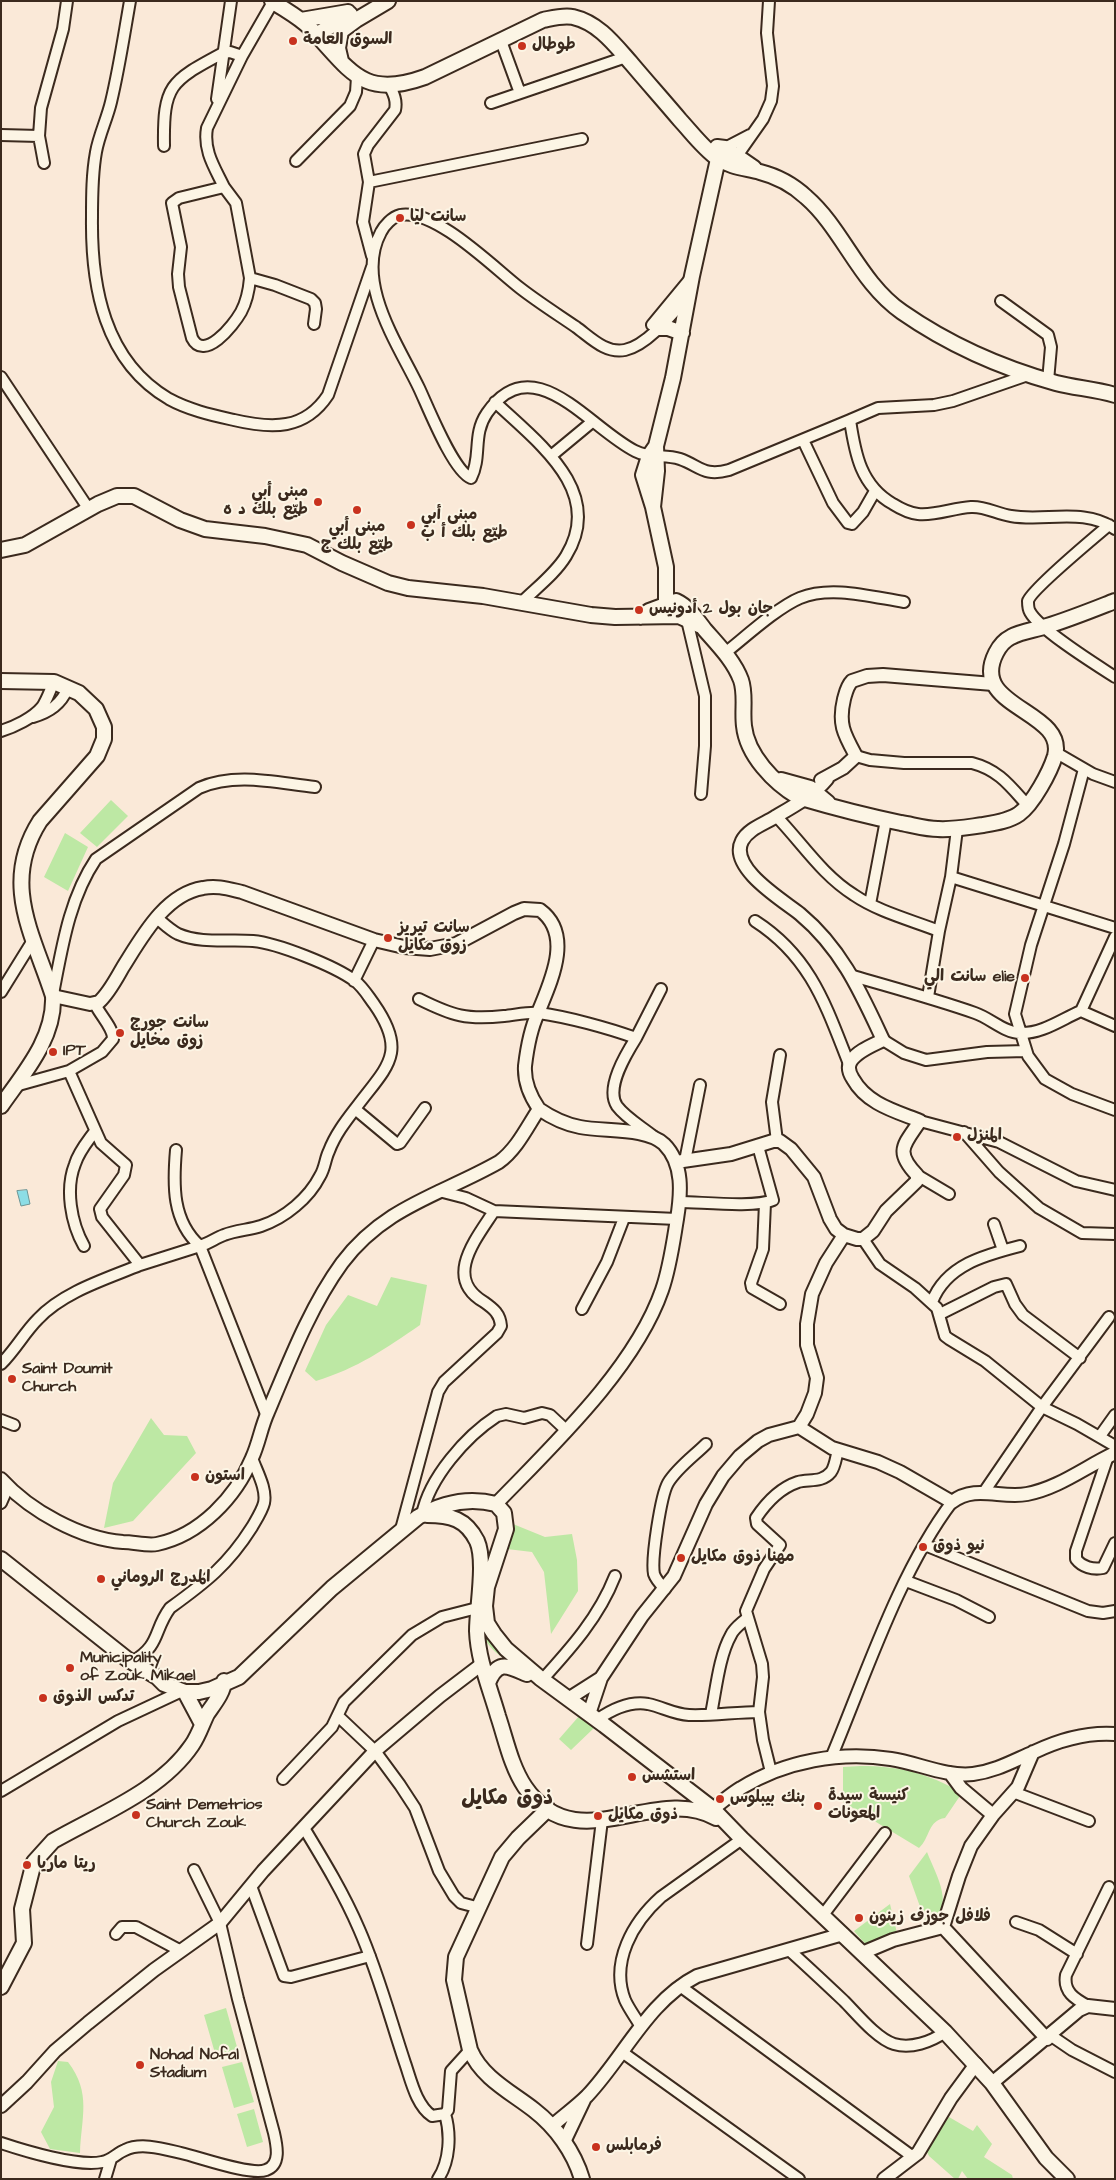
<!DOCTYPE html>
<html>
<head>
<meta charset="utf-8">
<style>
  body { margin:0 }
  #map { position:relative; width:1116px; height:2180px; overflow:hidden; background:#fae9d8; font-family:"Architects Daughter",sans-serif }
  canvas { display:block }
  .frame { position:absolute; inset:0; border:2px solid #3b2a1e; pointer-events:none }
</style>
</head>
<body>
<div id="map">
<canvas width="1116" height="2180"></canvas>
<div class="frame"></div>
</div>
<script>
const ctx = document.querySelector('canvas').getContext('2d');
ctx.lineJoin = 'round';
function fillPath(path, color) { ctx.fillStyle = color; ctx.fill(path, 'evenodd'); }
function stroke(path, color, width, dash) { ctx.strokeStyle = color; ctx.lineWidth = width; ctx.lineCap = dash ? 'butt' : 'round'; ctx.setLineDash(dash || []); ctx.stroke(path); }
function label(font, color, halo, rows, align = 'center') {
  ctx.font = font + ' "Architects Daughter","Playpen Sans Arabic",sans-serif'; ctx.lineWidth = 4; ctx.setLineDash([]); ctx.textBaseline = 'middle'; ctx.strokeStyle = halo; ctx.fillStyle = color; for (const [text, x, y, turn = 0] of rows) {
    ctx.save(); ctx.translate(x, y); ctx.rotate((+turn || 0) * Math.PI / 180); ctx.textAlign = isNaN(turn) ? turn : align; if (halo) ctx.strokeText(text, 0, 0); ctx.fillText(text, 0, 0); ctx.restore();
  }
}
fillPath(new Path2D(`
  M111 800 128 816 97 847 80 833Z
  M65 833 88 847 68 891 44 877Z
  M391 1277 427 1285 420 1325C385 1349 358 1368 316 1381L305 1371 326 1325 348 1295 377 1306Z
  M151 1418 164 1435 187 1436 196 1453 133 1521 104 1528 113 1483Z
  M513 1524 545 1537 572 1534 577 1560 578 1591 551 1634 544 1572 532 1552 507 1549Z
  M484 1632C497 1634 502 1650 507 1661 498 1654 484 1645 484 1632Z
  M580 1715 594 1728 571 1750 559 1739Z
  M860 1766C901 1766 927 1773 962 1793L945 1818C928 1820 930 1838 919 1848L843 1802V1767Z
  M927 1852C937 1878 957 1907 927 1926L909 1876Z
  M890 1904 897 1933 867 1946 854 1931Z
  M226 2008 239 2054 217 2060 204 2015Z
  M58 2061 68 2062C92 2093 81 2118 80 2153L50 2149 41 2132 54 2107 51 2082Z
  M242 2062 254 2102 234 2108 222 2067Z
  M254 2109 263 2142 247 2147 237 2114Z
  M949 2117 973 2131 977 2125 992 2144 984 2157 1012 2175 1013 2179H968L962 2171 958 2179H955L929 2156 926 2150Z`), '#bde8a4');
const water = new Path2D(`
  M27 1190 30 1204 21 1206 17 1191Z`);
fillPath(water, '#8cdde5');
stroke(water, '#6c9595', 1);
const minor = new Path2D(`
  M130 1C124 35 119 69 111 102 107 119 99 135 96 152 92 174 92 195 92 217 91 286 104 361 169 399 189 410 212 415 234 420 272 429 305 430 328 395L372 267
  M501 41 520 93
  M217 99 231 1
  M491 103 626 57
  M1 135 39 136
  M164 146C163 84 171 81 223 53L230 52 242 56
  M725 148 750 135
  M737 156 763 119 771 101 773 86 767 33 769 1
  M296 161 350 106 356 92 357 77
  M44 163 39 136 41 108 63 29 67 1
  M369 182 582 139
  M224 187 236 203 250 278C249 290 247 301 241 312 233 326 204 362 192 338L179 287 178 274 181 247 172 203 179 198 224 187C215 168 203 151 207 128L242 56 273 2
  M372 256 363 222 369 182 364 154 368 145 395 110C397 101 394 94 389 85
  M250 278 275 285 311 299 315 303 316 309 314 324
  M688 296C673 313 648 345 625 350 606 354 591 338 576 327 557 314 538 302 520 288 494 268 435 208 400 215 392 217 384 226 381 232 354 282 398 344 419 388 428 407 453 471 471 478 482 456 472 435 487 413 533 346 589 428 635 451 650 459 665 454 680 459 700 466 704 477 729 470L850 420
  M1001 301 1048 335 1051 347 1048 381
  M652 325 690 279
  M1028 375 953 401 934 405 878 408 850 420C855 454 861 486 893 504 901 509 909 513 918 514 935 516 953 508 971 507 985 506 997 514 1011 516 1044 522 1085 507 1115 529
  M1 377 88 508
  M495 402C537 442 606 491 566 556 555 574 536 588 521 603
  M803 440 833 503 848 523 852 524 863 512 875 491
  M551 456 592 422
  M1109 525C1096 536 1031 590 1028 601 1028 604 1028 609 1030 612 1040 630 1095 664 1115 677
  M687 620 705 696V746L701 794
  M725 653C744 638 778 607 800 598 831 585 872 597 904 602
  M33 717C50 712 61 704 68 688
  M1 731C14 727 33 718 42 707 47 700 50 690 54 682
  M1055 752 1093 774 1115 782
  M856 756 870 760 904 763H972C999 770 1010 786 1028 806
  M1084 769 1064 844 1031 945 1015 1014 1028 1056 1045 1079 1072 1094 1115 1110
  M776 816C802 843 822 875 854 895 879 912 911 920 939 931
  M951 877 957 829
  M870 904 886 820
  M157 918C163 923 170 930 178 934 201 944 229 939 253 941 277 943 335 966 355 981 363 987 368 996 374 1004 409 1054 386 1067 355 1109 345 1122 335 1135 329 1151 325 1159 325 1168 320 1176 309 1198 285 1218 261 1226 249 1230 236 1230 224 1235 216 1238 209 1243 200 1246 172 1221 173 1185 176 1150
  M755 921C811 957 826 1006 849 1064
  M853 976C894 988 935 999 975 1013 990 1018 1005 1033 1020 1033 1042 1034 1062 1019 1081 1011L1115 1026
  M354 981 374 940
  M1 992 32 942
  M53 994C62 948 69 899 96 859L199 788C236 772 277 783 315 787
  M928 997 939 931 951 877 1115 928
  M419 999C453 1016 467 1020 504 1016 515 1015 528 1012 539 1013 568 1017 608 1028 636 1038 626 1054 605 1088 617 1106 626 1118 642 1127 653 1136
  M1081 1011 1115 937
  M636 1038 661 989
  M883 1040 904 1053 926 1060 987 1052 1026 1051
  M69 1071 102 1052 113 1039C114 1029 100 1015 95 1004
  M15 1086 69 1071 101 1143 126 1165 124 1175 100 1209 102 1217 140 1265 200 1246 266 1414
  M355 1109 397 1144 400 1143 425 1108
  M920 1121 999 1142 1076 1181 1115 1190
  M964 1132 999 1172 1039 1208 1082 1233 1115 1234
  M777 1141 772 1102 780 1055
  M685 1161 700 1085
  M917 1175 949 1194
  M439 1191 466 1198 494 1211 677 1219
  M680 1202C701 1202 755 1208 773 1200L758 1146
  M765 1203 763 1249 751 1283 752 1288 780 1304
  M994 1224 1003 1250
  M863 1239 880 1264 915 1288 937 1308 945 1336 949 1339 985 1361 1042 1407 1077 1424 1115 1446
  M84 1246C71 1223 65 1189 75 1164 79 1151 88 1141 95 1131
  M932 1302C946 1265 985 1255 1020 1246
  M582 1309 607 1262 624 1218
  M940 1314 994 1287 1006 1284 1015 1304 1023 1315 1080 1358
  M1 1364C16 1349 24 1333 38 1319 63 1292 106 1279 140 1265
  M1 1420 14 1425
  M1100 1436 1115 1415
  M1108 1456 1076 1551V1559C1082 1567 1093 1570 1103 1568L1115 1543
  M984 1492 1042 1407 1109 1317
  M1 1503 8 1487
  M422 1515C429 1478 466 1436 497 1416L506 1414 524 1418 542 1413 550 1415 566 1430
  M400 1533 438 1392 444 1382 497 1333 501 1326C500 1314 494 1309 484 1302 443 1278 476 1239 494 1211
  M925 1545 1088 1611 1103 1613 1115 1611
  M906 1581 956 1600 989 1617
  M665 1589C660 1584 656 1580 654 1574 651 1559 661 1495 668 1483 677 1468 694 1456 706 1444
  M132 1662C161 1645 153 1631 170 1608 206 1582 228 1565 252 1527 256 1520 262 1511 264 1503 267 1489 257 1472 252 1458
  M542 1680C571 1648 599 1617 615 1576
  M711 1714C716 1690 719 1656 731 1635 734 1628 742 1623 747 1618
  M338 1716 375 1751 400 1785 415 1808 439 1871 454 1896 461 1903 480 1908
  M597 1720C611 1710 630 1701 648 1704 663 1707 673 1714 689 1715 712 1716 736 1712 759 1712
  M831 1758C865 1677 899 1572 952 1502
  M771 1772 763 1740 759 1712 763 1677 762 1664 746 1611 764 1569 780 1545 757 1524 756 1518C766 1503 780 1488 798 1482 809 1479 822 1483 831 1472 835 1467 836 1457 838 1450
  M283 1779 332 1727 344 1702 412 1635 442 1617 485 1606
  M1 1791 118 1721 182 1691
  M1013 1792 1089 1821
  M304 1828C324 1861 344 1894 359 1929 378 1972 390 2018 405 2063 411 2080 416 2105 432 2116L445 2114 448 2110 451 2071 470 2050
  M251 1886 284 1976 291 1977 370 1956
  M823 1915 885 1833
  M1016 1922 1039 1930 1077 1954
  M116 1934 122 1927H136L181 1951
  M587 1944 602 1820
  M789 1950C808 1967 826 1984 844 2001 856 2013 877 2039 894 2044 911 2049 931 2042 945 2032
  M680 1986 913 2157
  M1088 2006C1075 1999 1063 1992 1066 1975L1109 1887
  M641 2027C636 2018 629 2009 625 2000 610 1962 633 1922 661 1897L742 1839
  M1050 2035 1072 2050 1115 2072
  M622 2052 799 2179
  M1 2143C25 2151 78 2167 102 2162 111 2161 117 2153 125 2150 141 2142 164 2149 181 2153 199 2157 251 2176 266 2170 281 2165 277 2146 274 2133L238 1999 220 1923 194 1870
  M105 2179 111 2159
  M438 2179C450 2161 451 2134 445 2114`);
const tertiary = new Path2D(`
  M821 780 843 768 856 756C844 734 838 724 844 699 846 692 847 686 852 681L867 676 883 675 993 684
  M53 996 90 1004 99 1002C109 993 116 979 123 967 142 937 165 894 203 888 217 885 229 889 242 892L374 940 404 947 430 949 456 944 514 913 524 909 540 910C574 935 550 983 538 1013 531 1028 527 1049 525 1066 524 1082 530 1096 539 1109
  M676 1162 731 1154 773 1141H780L791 1149 814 1177 830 1219 836 1229 844 1235 857 1239H863L873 1231 886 1211 917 1181V1175C894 1151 904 1145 920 1121 895 1111 867 1104 853 1079 849 1073 847 1067 851 1061 857 1051 873 1045 883 1040 861 993 842 949 800 914 784 901 728 868 742 841 748 829 764 824 775 817 794 806 814 795 827 779
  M799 1427 832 1448 878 1462 900 1472 952 1502C975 1484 1001 1499 1027 1494 1059 1488 1085 1467 1115 1453
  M1 1479C30 1511 81 1539 123 1542 134 1542 147 1546 157 1544 200 1535 236 1497 252 1458 259 1443 261 1427 268 1412 289 1362 310 1307 342 1263 385 1206 441 1195 499 1162 517 1149 527 1127 539 1109 552 1118 564 1124 580 1127 604 1132 646 1127 664 1144 684 1164 681 1194 677 1219 673 1243 670 1267 662 1290 635 1368 553 1445 496 1504
  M568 1699 601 1678
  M589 1714 601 1678 642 1616 674 1576 706 1504 723 1476 740 1456 758 1441 769 1435 799 1427 807 1414 815 1393 817 1378 807 1345V1324L812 1294 826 1263 844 1235
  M950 1773 961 1788 993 1815
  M707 1813C719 1805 729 1795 741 1788 785 1761 840 1751 891 1759 918 1763 946 1777 973 1774 996 1771 1013 1761 1034 1752 1059 1740 1086 1732 1115 1734
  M943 1927 959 1876 971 1846 993 1815 1018 1787 1033 1752
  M862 1953 893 1940 943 1927 1047 2039
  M992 2083 1079 2010 1088 2006 1115 2009
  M1 2106 27 2082 55 2051 88 2023 154 1970 220 1923 263 1871 375 1751 440 1696 482 1664
  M552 2126C563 2116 576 2107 587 2096 624 2057 648 2001 697 1976L843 1934
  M564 2142 584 2100
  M884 2179 918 2153 951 2098 976 2064`);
const secondary = new Path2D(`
  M272 1C285 10 299 17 310 28 350 69 361 100 425 77L543 20C553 18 563 15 573 17 599 23 615 45 631 63 647 82 664 101 680 120 692 133 703 148 717 158 730 167 745 168 760 172 776 176 793 185 806 197 843 229 859 282 902 312 948 344 1002 368 1056 383 1075 388 1095 389 1115 395
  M301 20 348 12
  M316 35 350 14
  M341 61 338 48 341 31 356 20 388 1
  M717 147 725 148 754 168
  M658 328H668L682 333
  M656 446 649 456 643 475 653 507 666 567V611
  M653 507 657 471 656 446 673 378 692 276 718 159 725 148
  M1 550 25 545 98 504 117 496H134L180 520 205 529 265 536 307 545 342 563 388 583 408 588 483 596 591 615 615 617 679 616 699 625
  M641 617 649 611 676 601C689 607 697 620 705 630 719 646 734 661 741 680 746 694 742 711 744 726 747 755 774 783 798 797 832 807 866 816 901 823 913 825 926 829 938 829 953 830 968 827 983 825 995 823 1009 821 1019 814 1033 804 1050 772 1055 756 1067 710 968 708 996 653 999 647 1005 640 1011 637 1022 631 1035 630 1047 626 1070 619 1092 610 1115 601
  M1 681 54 682 79 693 96 709 104 727V739L97 756 40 821C0 884 34 936 53 996 55 1038 24 1073 1 1106
  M781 780 810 788 828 803
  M427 1515C451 1515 466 1519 477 1541 486 1561 477 1607 477 1631 478 1660 490 1688 498 1716 506 1740 511 1766 525 1787 576 1862 655 1783 716 1818
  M1 1559 127 1659 157 1677 164 1684 185 1692H199L212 1689 239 1677 332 1588 418 1517C442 1503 469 1497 496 1504L504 1513 506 1529 487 1587 485 1606 487 1623 494 1634 506 1649 540 1678 604 1725 713 1809 742 1839 945 2032 992 2083 1046 2158 1067 2179
  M488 1683C498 1659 508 1666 527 1674
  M185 1692 202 1724
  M548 1809 518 1838 502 1857 456 1957 454 1980 470 2050C482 2078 511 2092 534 2110 556 2127 574 2152 582 2179
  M1 1987 24 1943 22 1909 34 1862 53 1841C100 1814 161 1791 192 1745 199 1735 202 1724 207 1714 213 1705 224 1692 224 1681`);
stroke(minor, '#3b2a1e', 14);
stroke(tertiary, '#3b2a1e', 16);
stroke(secondary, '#3b2a1e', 18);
stroke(minor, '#fcf5e5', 10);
stroke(tertiary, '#fcf5e5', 12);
stroke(secondary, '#fcf5e5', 14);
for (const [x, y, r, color] of [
  [293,41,5,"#c8321e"],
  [522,46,5,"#c8321e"],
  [400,218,5,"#c8321e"],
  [318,502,5,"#c8321e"],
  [357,510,5,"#c8321e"],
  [411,525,5,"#c8321e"],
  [639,610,5,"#c8321e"],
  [388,938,5,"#c8321e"],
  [1025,978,5,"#c8321e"],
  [120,1033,5,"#c8321e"],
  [53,1052,5,"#c8321e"],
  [957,1137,5,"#c8321e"],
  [12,1379,5,"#c8321e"],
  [195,1477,5,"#c8321e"],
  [923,1547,5,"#c8321e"],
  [681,1558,5,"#c8321e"],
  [101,1579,5,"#c8321e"],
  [70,1668,5,"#c8321e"],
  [43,1698,5,"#c8321e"],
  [632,1777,5,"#c8321e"],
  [720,1799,5,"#c8321e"],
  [818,1806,5,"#c8321e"],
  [136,1815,5,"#c8321e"],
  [598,1816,5,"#c8321e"],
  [27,1865,5,"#c8321e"],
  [859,1918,5,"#c8321e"],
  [140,2065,5,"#c8321e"],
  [596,2147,5,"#c8321e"]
]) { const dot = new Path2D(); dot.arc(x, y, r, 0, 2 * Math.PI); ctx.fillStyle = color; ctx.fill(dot); stroke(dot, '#fcf5e5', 2); }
label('bold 16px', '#3b2a1e', '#fcf5e5', [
  ["السوق العامة",303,41],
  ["طوطال",532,46],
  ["سانت ليا",410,218],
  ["مبنى أبي",308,493,"right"],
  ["طيّع بلك د ه",308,511,"right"],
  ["مبنى أبي",421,516],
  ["طيّع بلك أ ب",421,534],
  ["مبنى أبي",357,528,"center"],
  ["طيّع بلك ج",357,546,"center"],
  ["جان بول 2 أدونيس",649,610],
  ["سانت تيريز",398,929],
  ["زوق مكايل",398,947],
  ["سانت الي elie",1015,978,"right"],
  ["سانت جورج",130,1024],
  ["زوق مخايل",130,1042],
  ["IPT",63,1052],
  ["المنزل",967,1137],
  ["Saint Doumit",22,1370],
  ["Church",22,1388],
  ["استون",205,1477],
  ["نيو ذوق",933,1547],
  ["مهنا ذوق مكايل",691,1558],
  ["المدرج الروماني",111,1579],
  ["Municipality",80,1659],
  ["of Zouk Mikael",80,1677],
  ["تدكس الذوق",53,1698],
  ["استشس",642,1777],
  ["كنيسة سيدة",828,1797],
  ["المعونات",828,1815],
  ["بنك بيبلوس",730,1799],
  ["Saint Demetrios",146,1806],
  ["Church Zouk",146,1824],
  ["ذوق مكايل",608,1816],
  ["ريتا ماريا",37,1865],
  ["فلافل جوزف زينون",869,1918],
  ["Nohad Nofal",150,2056],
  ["Stadium",150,2074],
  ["فرمابلس",606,2147]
], 'left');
label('bold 21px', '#3b2a1e', '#fcf5e5', [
  ["ذوق مكايل",507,1800]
]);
</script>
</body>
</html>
